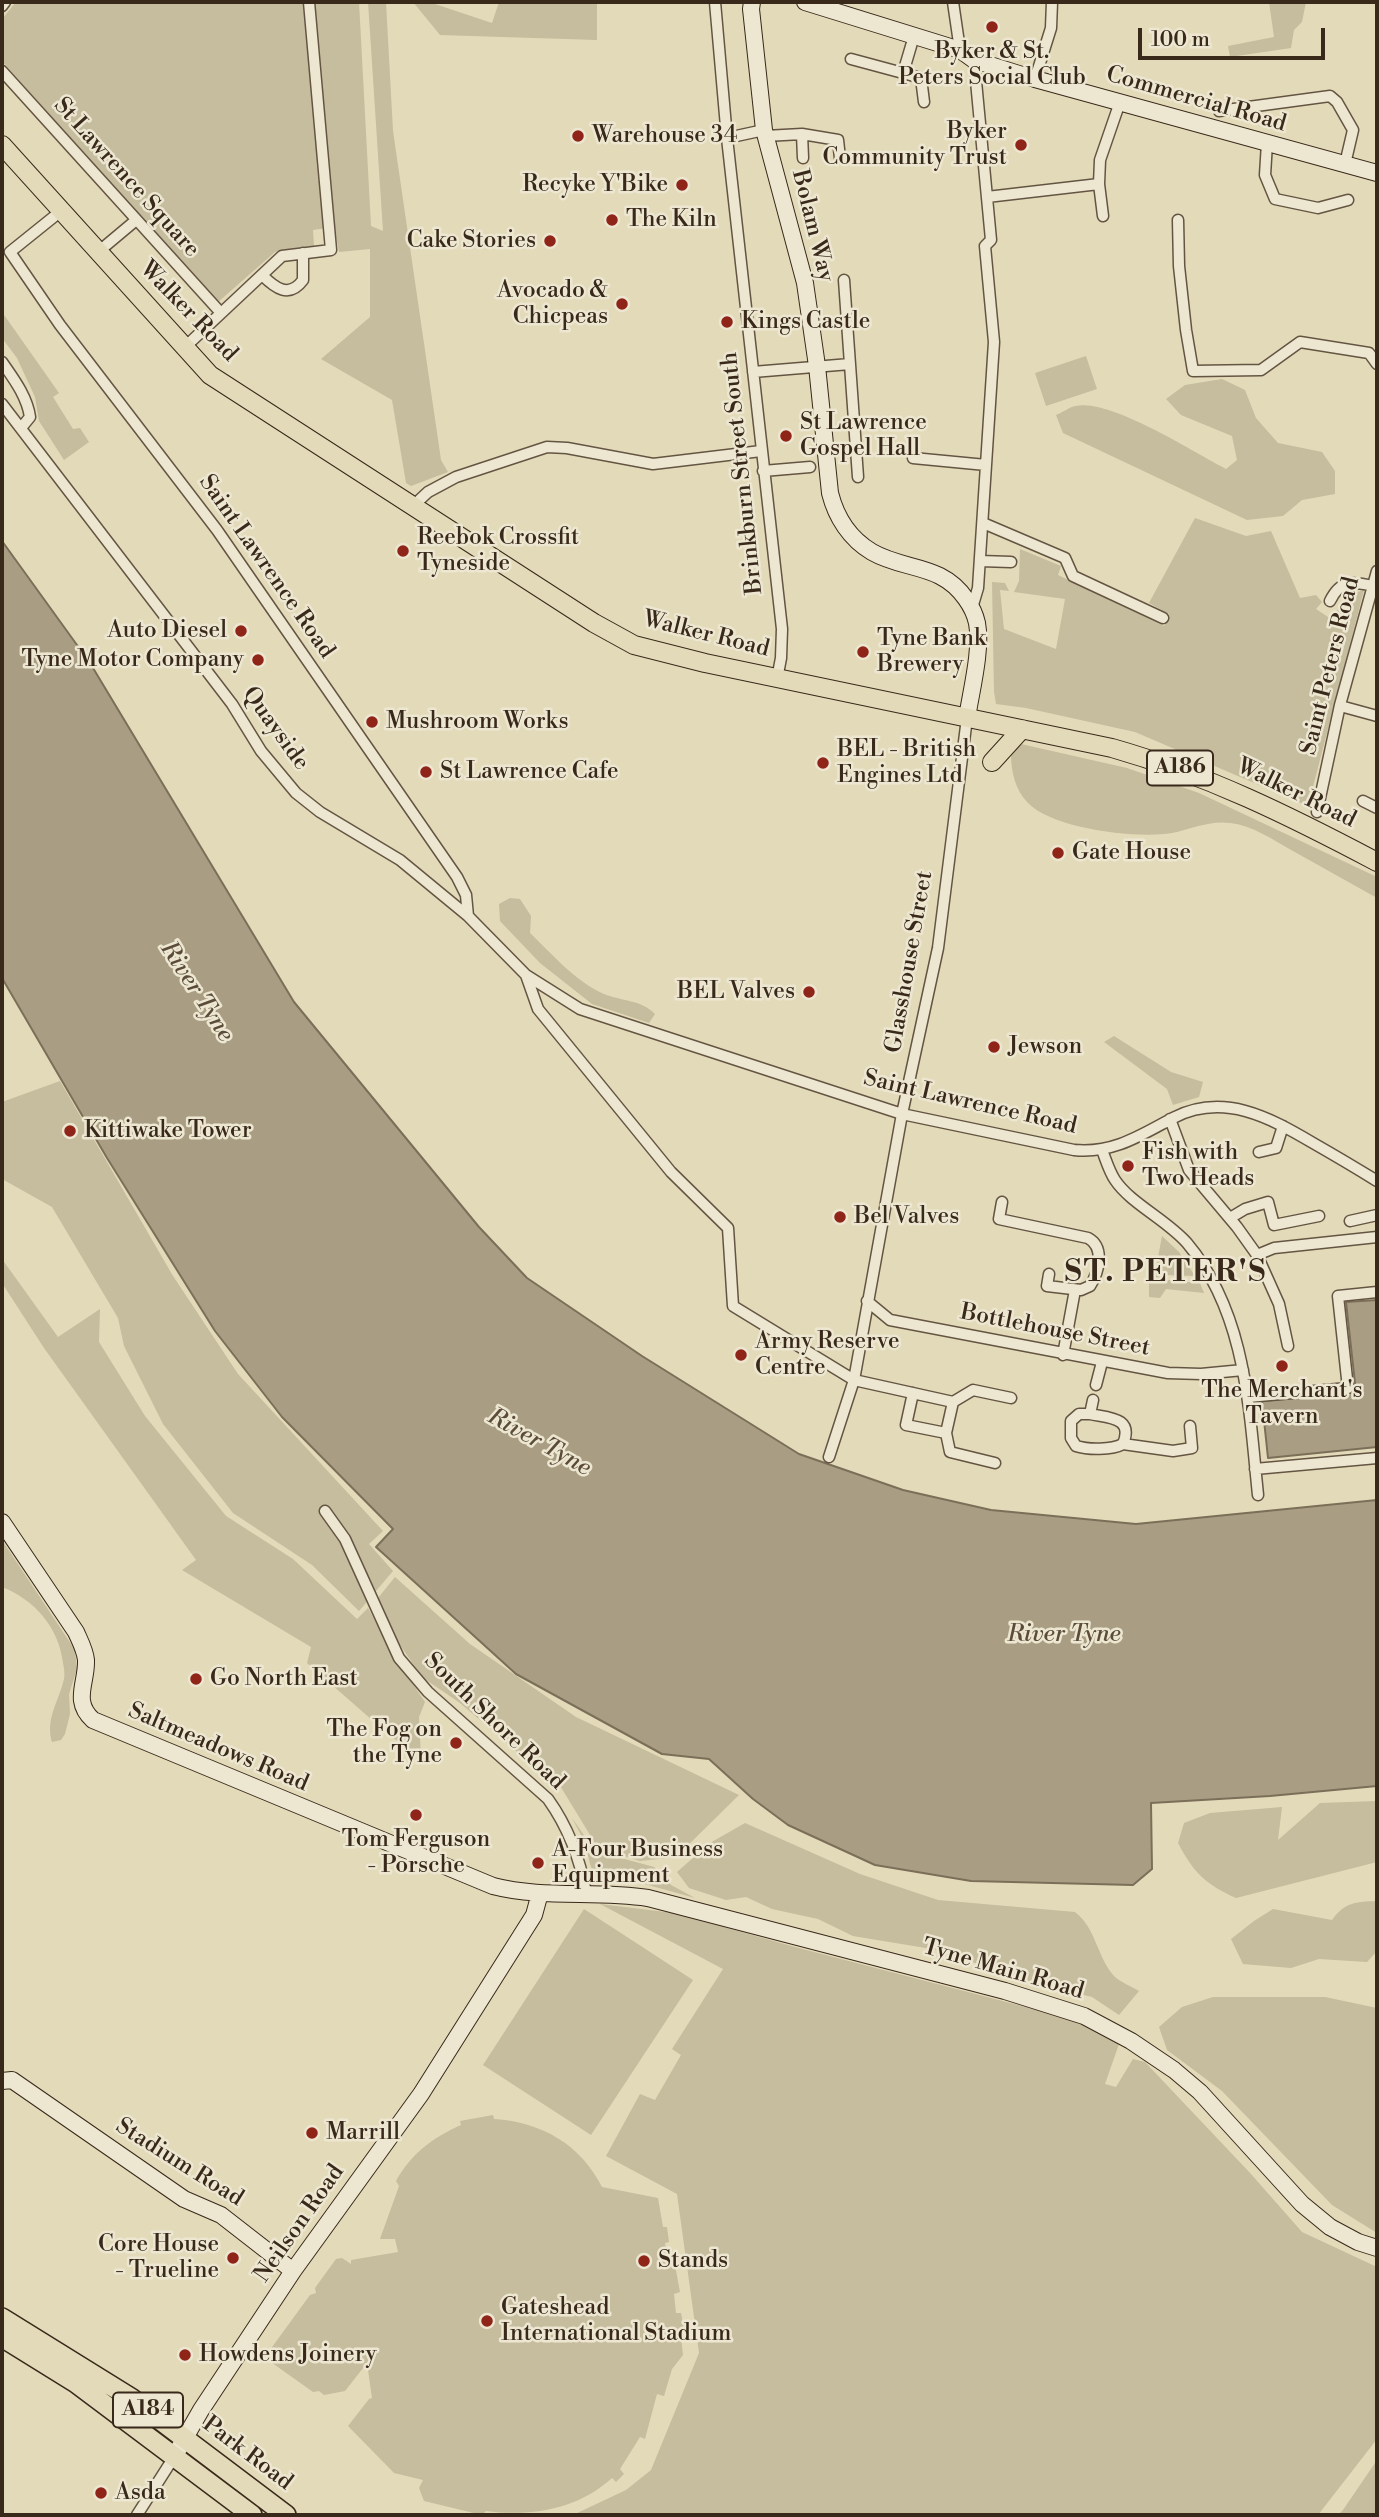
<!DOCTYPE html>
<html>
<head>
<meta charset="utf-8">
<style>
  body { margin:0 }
  #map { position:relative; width:1379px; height:2517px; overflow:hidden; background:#e3dab9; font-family:"Libre Bodoni",serif }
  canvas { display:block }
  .frame { position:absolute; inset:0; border:4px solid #39291a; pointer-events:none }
  .scale { position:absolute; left:1138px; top:28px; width:187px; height:32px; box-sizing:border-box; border:4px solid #39291a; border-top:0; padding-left:9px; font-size:21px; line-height:24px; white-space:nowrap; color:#39291a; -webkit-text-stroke:5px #ede7d2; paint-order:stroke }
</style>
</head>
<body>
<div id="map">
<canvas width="1379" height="2517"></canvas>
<div class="frame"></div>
<div class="scale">100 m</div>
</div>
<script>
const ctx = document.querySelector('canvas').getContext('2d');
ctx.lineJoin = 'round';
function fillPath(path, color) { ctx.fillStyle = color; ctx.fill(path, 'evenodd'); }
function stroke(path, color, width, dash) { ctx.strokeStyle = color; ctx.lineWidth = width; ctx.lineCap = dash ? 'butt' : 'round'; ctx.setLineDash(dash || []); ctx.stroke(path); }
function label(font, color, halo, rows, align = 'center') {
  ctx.font = font + ' "Libre Bodoni",serif'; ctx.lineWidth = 5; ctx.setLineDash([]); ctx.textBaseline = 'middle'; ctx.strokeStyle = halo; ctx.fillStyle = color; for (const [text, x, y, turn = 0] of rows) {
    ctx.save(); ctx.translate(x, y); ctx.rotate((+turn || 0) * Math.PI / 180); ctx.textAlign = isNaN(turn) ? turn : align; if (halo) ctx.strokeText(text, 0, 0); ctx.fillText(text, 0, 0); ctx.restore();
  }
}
fillPath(new Path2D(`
  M16 2H359L371 226 383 231 368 2H386L393 131 441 460 448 472 411 486 406 483 392 400 321 359 370 317V249L339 252 334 227 313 230 314 246 275 252 217 303 2 61V19Z
  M413 2H429L492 23 499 2H597V40L440 35Z
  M1269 2H1306L1302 22 1294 30 1291 48 1230 57 1228 46 1274 37Z
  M2 312 59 393 53 397 73 429 80 428 89 442 64 460 39 421 35 397 17 358 2 338Z
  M1086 356 1097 389 1046 406 1035 373Z
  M1222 379 1245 390 1256 418 1278 443 1322 452 1335 471V494L1302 500 1283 516 1247 520 1063 433 1056 415C1062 413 1069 407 1076 406 1111 399 1193 452 1226 469L1237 460 1232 436 1181 415 1166 399 1185 385Z
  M1195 518 1246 536 1271 531 1300 598 1316 595 1322 602 1316 609 1331 619 1348 595 1364 590 1308 806 1135 732 1026 708 996 704 994 692 992 582 1005 583 1009 591 1000 590 1004 629 1056 649 1065 599 1014 592 1019 581 1020 549 1061 566 1058 575 1164 626 1169 614 1149 603Z
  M1021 744 1127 768 1199 793 1377 877V898C1349 882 1321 867 1293 851 1273 840 1252 825 1230 823 1211 820 1190 829 1172 833 1137 839 1053 829 1028 803 1015 790 1011 771 1011 754Z
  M510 898 520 899 531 916 530 933C552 954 576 982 604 994 621 1001 642 1000 655 1014L649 1023 592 1004 540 963 500 921 499 904Z
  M1114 1036 1171 1072 1203 1082 1199 1097 1173 1105 1167 1089 1104 1042Z
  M60 1081 173 1276 238 1374 383 1531 369 1544 393 1571 359 1611 312 1565 233 1513 163 1424 124 1346 118 1318 52 1207 2 1179V1102Z
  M1162 1236 1179 1252 1195 1276 1165 1275 1156 1268Z
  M2 1259 58 1337 100 1309 99 1342 145 1416 226 1516 293 1559 357 1619 368 1608 396 1659 425 1702 419 1717 421 1758 388 1734 307 1663 311 1647 182 1570 196 1560 44 1348 2 1283Z
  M1156 1274 1167 1280 1200 1283 1204 1293 1166 1289 1160 1298 1149 1297V1281Z
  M2 1540 75 1650 77 1669 69 1694 70 1714 65 1734 61 1740 52 1742C45 1719 59 1701 64 1679 65 1674 64 1668 63 1663 59 1628 35 1600 2 1587Z
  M395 1577 470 1644 576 1717 739 1795 676 1857 640 1861 598 1848 559 1784 522 1756 460 1703 422 1677 398 1642 378 1598Z
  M1377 1801V1862L1236 1898C1205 1884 1194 1873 1178 1843L1184 1823 1210 1813 1282 1807 1278 1840 1320 1803Z
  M572 1818 595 1851 654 1867 671 1885 695 1898 641 1883H600C589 1870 590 1859 585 1845 582 1835 576 1826 572 1818Z
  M745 1823 860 1874 938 1900 1075 1912C1096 1928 1097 1957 1114 1976 1120 1982 1131 1986 1139 1991L1119 2015 1092 1997 1000 1974 950 1952 853 1936 818 1919 772 1909 746 1897 726 1900 689 1888 677 1872 710 1843Z
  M1377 1901V1951L1367 1962 1319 1959 1291 1968 1243 1964 1231 1939 1254 1921 1273 1909 1332 1920C1345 1902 1356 1902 1377 1901Z
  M600 1904 674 1913 795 1947 1068 2018 1119 2044 1105 2084 1116 2087 1133 2059 1145 2062 1251 2174 1302 2232 1377 2267V2439L1318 2515H573L626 2490 651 2470 699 2353 677 2194 606 2156 640 2094 655 2100 681 2055 672 2049 723 1969Z
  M584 1909 693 1980 591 2135 483 2065Z
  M1213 1997H1325L1377 2008V2233L1332 2205 1222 2091 1167 2050 1159 2027 1182 2007Z
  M493 2115 494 2119C542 2122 581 2145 602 2187L658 2198 663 2227H667L669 2242 665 2243 669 2265H675L680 2292 674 2294 676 2313H681L684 2328 680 2330 683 2355 672 2369 664 2396 657 2394 645 2439 640 2437 620 2469 624 2474 616 2482 612 2478C578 2509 532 2517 486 2511L482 2515 424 2501 419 2488 423 2480 394 2473 348 2426 369 2399 372 2398 367 2363 345 2391 324 2395 319 2391 313 2392 268 2360 267 2354 310 2295 316 2293 315 2288 336 2259 342 2258 351 2264V2260L398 2252 395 2239H380L399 2186 396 2181C411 2154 432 2138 461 2125L460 2121Z
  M1377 2460V2515H1338L1343 2510Z`), '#c6bc9e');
const water = new Path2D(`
  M2 541 90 663 294 1002 479 1227 527 1278 642 1356 799 1454 903 1490 991 1510 1136 1524 1377 1500V1786L1270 1796 1151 1803 1152 1869 1133 1885 971 1881 875 1865 788 1825 753 1799 709 1759 662 1754 516 1674 376 1547 393 1529 282 1417 215 1331 107 1158 2 978Z
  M1377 1300V1447L1268 1458 1262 1401 1356 1392 1346 1302Z`);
fillPath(water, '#a99e83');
stroke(water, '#7c6f59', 2);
const street = new Path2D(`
  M715 2 727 138 782 629 781 658 777 679
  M953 2 960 50
  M2 6 5 2
  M851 59 903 73 914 36
  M2 71 221 313
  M903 73 921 78 924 102
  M1035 79 1051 28 1052 2
  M1219 111 1330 96 1337 102 1353 130 1345 164
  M802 134 803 158
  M765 136 802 134 838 140 840 158
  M727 138 764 130
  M1267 143 1265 175 1275 199 1318 208 1348 200
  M987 197 1099 184
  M61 211 10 252 60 325 217 530 457 877 466 895 468 916
  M1103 216 1099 184 1100 160 1120 102
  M1178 220 1179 266 1186 330 1193 371 1261 370 1300 342 1369 353 1377 364
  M98 252 135 221
  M262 275C275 288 289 299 303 280V253
  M844 280 858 477
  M184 348 282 256 331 250 309 2
  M2 362C13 378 27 396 30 417L21 428
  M753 372 850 364
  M2 404 232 704 261 751 296 793 320 812 400 860 468 916 526 975 580 1009 902 1114 1074 1150C1113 1154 1141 1135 1173 1118 1223 1092 1269 1117 1313 1143 1334 1155 1356 1168 1377 1181
  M913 458 986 465
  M763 471 810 467
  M413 506 428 492 456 477 547 447 567 448 653 464 761 451
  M983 523 1065 558 1073 576 1163 618
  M980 561 1011 562
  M1330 601C1340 580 1352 581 1373 586
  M972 608 978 588 994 342 985 246 991 240 974 60
  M1344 707 1377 716
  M1363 801 1377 808
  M1317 812 1340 705 1377 571
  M526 975 538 1009 671 1172 728 1228 733 1306 854 1380 953 1402 946 1433 906 1425 913 1393
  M1170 1119 1189 1170 1237 1227 1257 1255 1279 1304 1288 1346
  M1102 1150C1106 1160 1109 1171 1115 1180 1130 1203 1167 1220 1187 1243 1246 1313 1249 1408 1258 1495
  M1259 1152 1276 1148 1283 1126
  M1002 1202 999 1219 1088 1238C1105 1247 1099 1272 1090 1286L1081 1290 1047 1286 1049 1274
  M1230 1218 1245 1209 1268 1202 1274 1225 1319 1216
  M1350 1221 1377 1215
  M1257 1255 1274 1248 1377 1237
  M867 1301 890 1320 1168 1373 1201 1374 1243 1370
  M1063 1355 1075 1290
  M1096 1385 1102 1362
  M1248 1397 1348 1388 1338 1296 1377 1292
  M953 1402 973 1390 1011 1398
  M1090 1414H1079L1071 1421V1438L1076 1446C1088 1450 1112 1450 1123 1444 1134 1417 1109 1418 1090 1414L1093 1400
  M946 1433 950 1452 995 1463
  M1123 1444 1173 1451 1192 1448 1190 1426
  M829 1457 854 1380 902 1114 938 948 967 718
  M1255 1469 1377 1458
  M325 1511 345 1539 399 1658 428 1692 548 1799C568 1827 580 1858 586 1893
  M137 2515 174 2457`);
const secondary = new Path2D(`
  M752 2 751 9 764 130 805 283 817 366 830 493C836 517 850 539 872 552 905 571 941 563 966 599 971 606 975 614 977 623 982 650 971 691 967 718
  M805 2 960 50 974 60 1035 79 1377 173
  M2 1522 76 1632C80 1641 85 1650 86 1660 87 1683 72 1701 93 1720L493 1886C543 1899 596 1890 648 1898L1005 1991 1084 2016 1131 2041 1174 2070 1200 2092 1302 2204 1330 2227 1358 2242 1377 2248
  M2 2081 12 2080 184 2199 221 2215 293 2271
  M174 2457 201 2410 293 2271 421 2094 534 1915 540 1893`);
const primary = new Path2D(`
  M2 145 210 375 594 623 634 645 705 663 1112 748C1207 775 1290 816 1377 862
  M992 762 1022 729`);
const highway = new Path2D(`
  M2 2318 131 2398 286 2515
  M2 2337 76 2383 252 2515`);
stroke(street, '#645542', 13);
stroke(secondary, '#39291a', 18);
stroke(primary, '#39291a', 20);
stroke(highway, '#39291a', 22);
stroke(street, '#ede7d2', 10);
stroke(secondary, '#ede7d2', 16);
stroke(primary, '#e3dab9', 18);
stroke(highway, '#e3dab9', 19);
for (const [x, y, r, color] of [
  [992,27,7,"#8f2418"],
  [578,136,7,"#8f2418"],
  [1021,145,7,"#8f2418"],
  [682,185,7,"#8f2418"],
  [612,220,7,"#8f2418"],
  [550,241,7,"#8f2418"],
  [622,304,7,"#8f2418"],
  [727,322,7,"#8f2418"],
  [786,436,7,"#8f2418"],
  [403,551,7,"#8f2418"],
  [241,631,7,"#8f2418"],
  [863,652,7,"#8f2418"],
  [258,660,7,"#8f2418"],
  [372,722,7,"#8f2418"],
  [823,763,7,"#8f2418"],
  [426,772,7,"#8f2418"],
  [1058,853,7,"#8f2418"],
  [809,992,7,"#8f2418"],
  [994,1047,7,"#8f2418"],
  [70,1131,7,"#8f2418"],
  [1128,1166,7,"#8f2418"],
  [840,1217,7,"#8f2418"],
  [741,1355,7,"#8f2418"],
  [1282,1366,7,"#8f2418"],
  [196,1679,7,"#8f2418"],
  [456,1743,7,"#8f2418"],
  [416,1815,7,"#8f2418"],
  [538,1863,7,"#8f2418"],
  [312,2133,7,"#8f2418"],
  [233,2258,7,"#8f2418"],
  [644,2261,7,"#8f2418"],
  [487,2321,7,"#8f2418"],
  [185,2355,7,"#8f2418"],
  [101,2493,7,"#8f2418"]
]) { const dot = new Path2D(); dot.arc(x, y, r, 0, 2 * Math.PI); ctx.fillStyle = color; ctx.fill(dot); stroke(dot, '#ede7d2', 2.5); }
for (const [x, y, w] of [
  [1180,768,66],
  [148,2410,70]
]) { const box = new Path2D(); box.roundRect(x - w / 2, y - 17.5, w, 35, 5); ctx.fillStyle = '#ede7d2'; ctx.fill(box); stroke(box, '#39291a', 2); }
label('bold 21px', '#39291a', null, [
  ["A186",1180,768],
  ["A184",148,2410]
]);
label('23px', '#39291a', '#ede7d2', [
  ["Byker & St.",992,52,"center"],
  ["Peters Social Club",992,78,"center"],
  ["Byker",1007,132,"right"],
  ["Community Trust",1007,158,"right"],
  ["Warehouse 34",592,136],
  ["Recyke Y'Bike",668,185,"right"],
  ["The Kiln",626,220],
  ["Cake Stories",536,241,"right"],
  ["Avocado &",608,291,"right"],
  ["Chicpeas",608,317,"right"],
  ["Kings Castle",741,322],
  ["St Lawrence",800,423],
  ["Gospel Hall",800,449],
  ["Reebok Crossfit",417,538],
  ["Tyneside",417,564],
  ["Auto Diesel",227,631,"right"],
  ["Tyne Bank",877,639],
  ["Brewery",877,665],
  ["Tyne Motor Company",244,660,"right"],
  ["Mushroom Works",386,722],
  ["BEL - British",837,750],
  ["Engines Ltd",837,776],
  ["St Lawrence Cafe",440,772],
  ["Gate House",1072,853],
  ["BEL Valves",795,992,"right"],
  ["Jewson",1008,1047],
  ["Kittiwake Tower",84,1131],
  ["Fish with",1142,1153],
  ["Two Heads",1142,1179],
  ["Bel Valves",854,1217],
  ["Army Reserve",755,1342],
  ["Centre",755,1368],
  ["The Merchant's",1282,1391,"center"],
  ["Tavern",1282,1417,"center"],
  ["Go North East",210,1679],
  ["The Fog on",442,1730,"right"],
  ["the Tyne",442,1756,"right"],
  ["Tom Ferguson",416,1840,"center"],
  ["- Porsche",416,1866,"center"],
  ["A-Four Business",552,1850],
  ["Equipment",552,1876],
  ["Marrill",326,2133],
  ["Core House",219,2245,"right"],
  ["- Trueline",219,2271,"right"],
  ["Stands",658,2261],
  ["Gateshead",501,2308],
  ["International Stadium",501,2334],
  ["Howdens Joinery",199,2355],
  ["Asda",115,2493]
], 'left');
label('23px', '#39291a', '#ede7d2', [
  ["Commercial Road",1196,100,16],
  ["St Lawrence Square",126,178,48],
  ["Bolam Way",812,226,76],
  ["Walker Road",188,312,46],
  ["Brinkburn Street South",743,473,-96],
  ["Saint Lawrence Road",266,567,55],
  ["Walker Road",706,635,14],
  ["Saint Peters Road",1331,666,-76],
  ["Quayside",275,729,54],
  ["Walker Road",1296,794,26],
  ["Glasshouse Street",910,962,-80],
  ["Saint Lawrence Road",970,1103,13],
  ["Bottlehouse Street",1055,1331,11],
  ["South Shore Road",494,1722,44],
  ["Saltmeadows Road",218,1748,23],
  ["Tyne Main Road",1003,1970,16],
  ["Stadium Road",179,2163,32],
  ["Neilson Road",300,2224,-55],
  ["Park Road",247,2454,37]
]);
label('italic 24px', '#5b4c3a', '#ede7d2', [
  ["River Tyne",196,992,57],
  ["River Tyne",539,1443,29],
  ["River Tyne",1064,1635]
]);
ctx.letterSpacing = '2px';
label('bold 30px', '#39291a', '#ede7d2', [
  ["ST. PETER'S",1166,1274]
]);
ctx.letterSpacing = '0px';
</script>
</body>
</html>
